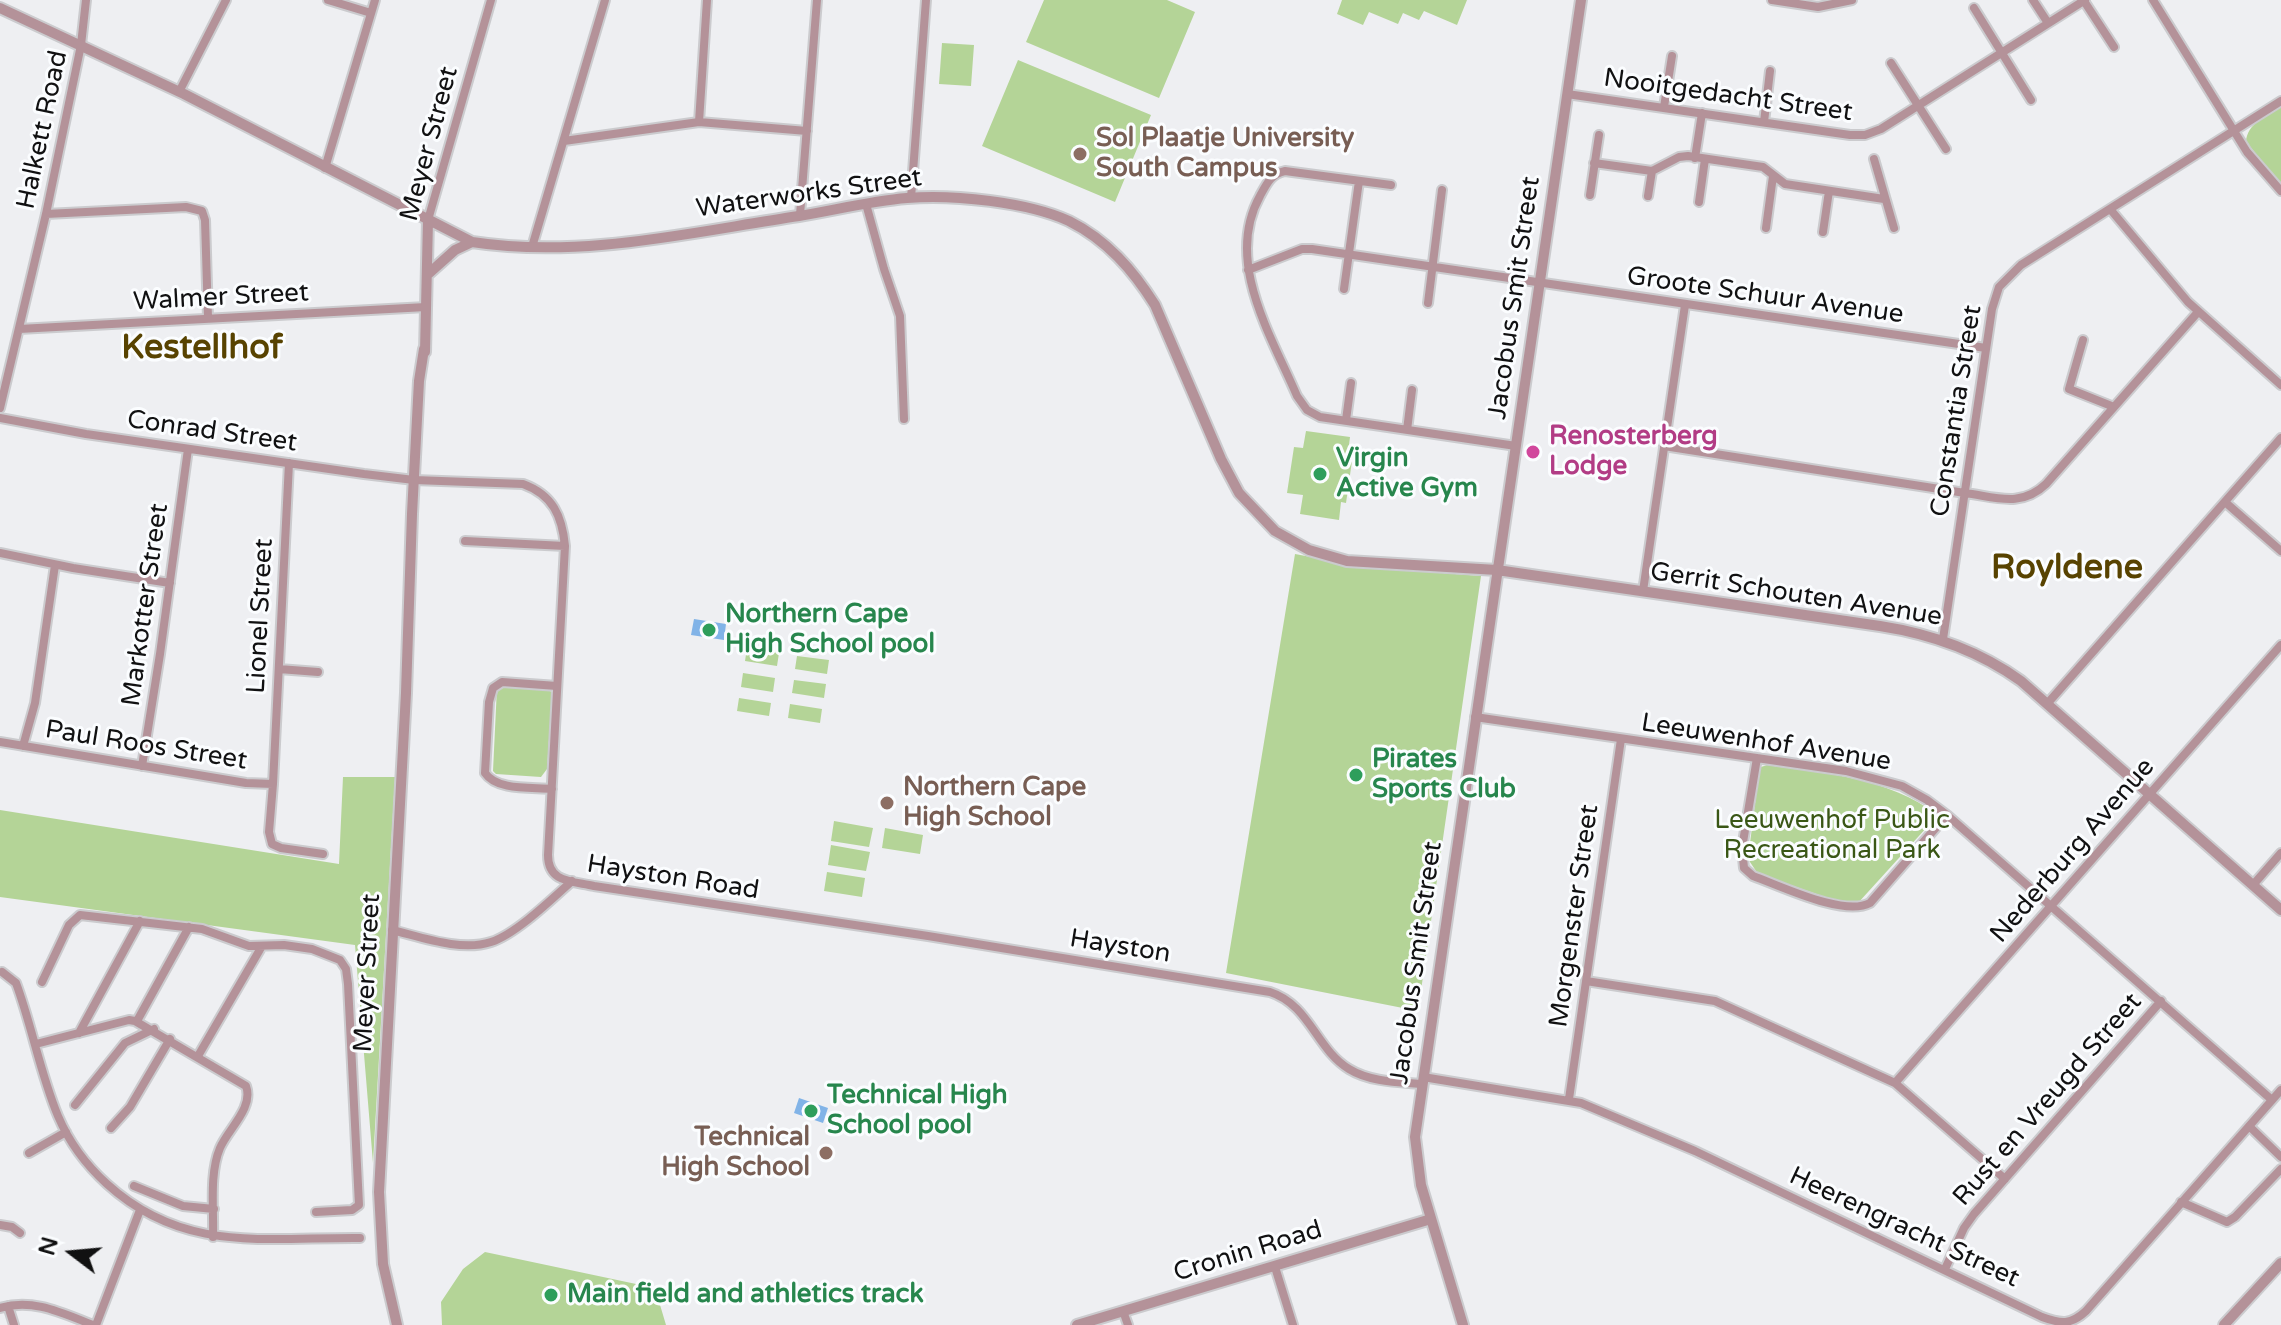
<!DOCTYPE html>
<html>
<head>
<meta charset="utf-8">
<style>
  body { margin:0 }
  #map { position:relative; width:2281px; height:1325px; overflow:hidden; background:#eeeff2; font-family:"Varela Round",sans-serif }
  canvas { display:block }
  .north { position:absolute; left:32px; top:1213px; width:80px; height:80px; -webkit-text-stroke:6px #fbfdff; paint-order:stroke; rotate:286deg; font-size:22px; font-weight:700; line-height:32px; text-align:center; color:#111112 }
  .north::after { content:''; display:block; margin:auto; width:28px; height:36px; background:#111112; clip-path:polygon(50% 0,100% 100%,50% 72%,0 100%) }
</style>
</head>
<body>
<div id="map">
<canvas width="2281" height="1325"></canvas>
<div class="north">N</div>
</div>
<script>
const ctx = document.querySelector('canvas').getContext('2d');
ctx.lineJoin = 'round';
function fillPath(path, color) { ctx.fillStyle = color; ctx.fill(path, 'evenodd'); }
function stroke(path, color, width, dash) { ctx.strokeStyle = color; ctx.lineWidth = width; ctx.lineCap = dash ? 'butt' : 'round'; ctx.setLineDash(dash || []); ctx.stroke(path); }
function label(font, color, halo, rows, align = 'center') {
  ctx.font = font + ' "Varela Round",sans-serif'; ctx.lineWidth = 6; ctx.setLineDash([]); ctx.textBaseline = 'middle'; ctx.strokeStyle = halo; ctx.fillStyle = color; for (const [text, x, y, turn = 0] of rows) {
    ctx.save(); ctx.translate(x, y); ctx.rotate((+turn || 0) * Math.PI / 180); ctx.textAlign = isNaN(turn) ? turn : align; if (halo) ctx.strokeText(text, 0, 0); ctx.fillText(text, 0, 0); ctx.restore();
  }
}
fillPath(new Path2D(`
  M1044 0H1167L1195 12 1159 98 1026 42Z
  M1342 0H1467L1457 25 1424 11 1419 20 1403 13 1398 24 1369 12 1363 25 1337 14Z
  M942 43 974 45 971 86 939 84Z
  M1018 60 1151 115 1115 202 982 146Z
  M2281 107V184L2246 142C2247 123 2267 116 2281 107Z
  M1306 431 1350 437 1348 453 1353 454 1346 503 1341 502 1339 520 1300 514 1303 495 1287 493 1294 447 1303 448Z
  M1295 554 1364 567 1481 576 1418 1011 1226 973Z
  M747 648 779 653 777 666 745 661Z
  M797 656 829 660 827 674 795 669Z
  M743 673 775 678 773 692 741 687Z
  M794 680 826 684 824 698 792 693Z
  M500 683 549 688 552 694 547 769 541 777 496 774 493 771 497 687Z
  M739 698 771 703 769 716 737 711Z
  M790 704 822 709 820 723 788 718Z
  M1767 765C1829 774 1886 777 1938 815L1858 903 1834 900 1758 874 1748 859 1759 772 1761 767Z
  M343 777H395L373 1163 355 945 0 897V810L339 864Z
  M834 821 873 828 869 847 831 841Z
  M885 828 923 835 920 854 882 848Z
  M831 845 870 852 866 871 828 865Z
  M827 872 865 878 862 897 824 891Z
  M485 1252 655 1288 666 1325H442L441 1302 463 1269Z`), '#b4d497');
fillPath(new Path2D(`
  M694 619 726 624 724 640 691 635Z
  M799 1098 828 1108 823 1123 794 1113Z`), '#81b3e7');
const minor = new Path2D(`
  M328 0 371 13
  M1772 0 1818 7 1852 0
  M2033 0 2048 23
  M2153 0 2247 152 2281 191
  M2084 1 2114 47
  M1974 8 2031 100
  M1891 63 1946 149
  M179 92 226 0
  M1567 94 1850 135H1865L1881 129 2085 0
  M1664 107 1672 56
  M699 122 707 0
  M1764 122 1770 71
  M564 141 699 122 807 131
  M1695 158 1702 113
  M1874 159 1894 228
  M1594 163 1652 171 1679 157 1688 156 1763 167 1785 184 1884 199
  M325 168 375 0
  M1391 185 1285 171C1271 174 1267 183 1260 196 1224 261 1271 335 1297 396L1307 410 1320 417 1516 446
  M1590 195 1599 135
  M1648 196 1652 171
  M911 198 926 0
  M1699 202 1705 159
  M866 204 884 269 900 316 904 419
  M2110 209 2188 302 2281 385
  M46 214 186 207 202 211 205 220 208 318
  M800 215 817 0
  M428 220 491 0
  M1766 228 1773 176
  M1823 232 1829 191
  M532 247 605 0
  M1248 270 1302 249H1312L1986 348
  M1344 289 1359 181
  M1428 303 1442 190
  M19 329 426 307
  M2083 340 2069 389 2114 407
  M0 408 46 214 81 45 86 0
  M0 418 86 434 364 474 414 480 523 484C553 495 562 516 565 546L548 855C548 883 572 881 594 886L928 936 1270 992C1310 1005 1316 1049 1349 1069 1370 1082 1398 1082 1422 1084
  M1346 420 1351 383
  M1407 430 1412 390
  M1664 446 1965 493C1996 497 2021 508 2046 484L2198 312
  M2225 502 2281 551
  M465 541 565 546
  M0 553 73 568 170 583
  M1643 591 1685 305
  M1943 639 1992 309 1999 287 2021 265 2281 101
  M279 669 318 672
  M2047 704 2281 438
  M1475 717 1846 771 1902 786 1927 800 1947 815 2272 1100
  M0 742 246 783 273 784 289 463
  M23 746 35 703 55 565
  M1757 758 1742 848 1744 868 1753 876C1781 886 1844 917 1870 903L1947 815
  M142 766 160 654 188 449
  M273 784 269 832 272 844 281 848 323 854
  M552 789C532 787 497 791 485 773L489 702 493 688 502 682 557 686
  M2253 885 2281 853
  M392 930C421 937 461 952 491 942 516 934 552 899 572 881
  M2 972 16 983C32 1026 40 1073 58 1116 69 1142 86 1165 107 1184 184 1254 266 1237 360 1238
  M1586 981 1715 1001 1895 1083 2005 1179
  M42 982 69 925 80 915 202 929 249 946 284 945 312 949 340 960 346 969 348 984 359 1205 352 1210 316 1212
  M137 1021 189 927
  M79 1033 140 921
  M36 1044 129 1020 135 1021 246 1086C254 1108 228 1129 220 1148 209 1174 214 1210 213 1237
  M198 1056 262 946
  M1423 1077 1581 1103 1695 1151 2042 1317C2061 1324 2071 1325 2086 1311L2281 1090
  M1895 1083 2281 645
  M1569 1099 1621 739
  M75 1105 125 1043 154 1029
  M2249 1126 2281 1157
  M111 1128 130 1107 170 1039
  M29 1153 66 1132
  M134 1186 183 1206 214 1209
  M2181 1202 2227 1222 2235 1217 2281 1169
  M0 1225 12 1227 20 1233
  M1275 1267 1293 1325
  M1945 1269 1964 1228 1974 1214 2161 1001
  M8 1306 14 1325
  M0 1308C33 1298 62 1313 93 1325
  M1123 1311 1128 1325
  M96 1325 140 1210`);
const tertiary = new Path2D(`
  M0 8 184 94 472 242C582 259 691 232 799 216 835 210 871 201 907 198 952 194 1028 202 1069 221 1107 240 1133 270 1155 305L1221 459 1239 493 1275 531 1309 550 1347 561 1497 570 1880 626C1932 634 1978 650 2021 681L2281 910
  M427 275 455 250 472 242
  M425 352 428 220
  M397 1325 383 1264 379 1192 406 693 412 514 419 381 424 349
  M1077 1325 1431 1219
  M1463 1325 1421 1185 1415 1137 1581 0
  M2224 1325 2281 1263`);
stroke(minor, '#cbcbce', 12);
stroke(tertiary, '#cbcbce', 14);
stroke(minor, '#b49299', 8);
stroke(tertiary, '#b49299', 10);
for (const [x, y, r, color] of [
  [1080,154,8,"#8d6e63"],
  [1533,452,8,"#d1479c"],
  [1320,474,8,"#2e9e5b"],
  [709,630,8,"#2e9e5b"],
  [1356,775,8,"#2e9e5b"],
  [887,803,8,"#8d6e63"],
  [811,1111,8,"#2e9e5b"],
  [826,1153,8,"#8d6e63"],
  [551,1295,8,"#2e9e5b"]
]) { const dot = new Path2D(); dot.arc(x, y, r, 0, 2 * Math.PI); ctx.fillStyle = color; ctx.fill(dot); stroke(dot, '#fbfdff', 3); }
label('26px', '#111112', '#fbfdff', [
  ["Nooitgedacht Street",1728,96,8],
  ["Halkett Road",43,130,-78],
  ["Meyer Street",430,144,-75],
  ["Waterworks Street",809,194,-8],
  ["Groote Schuur Avenue",1765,296,8],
  ["Walmer Street",221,298,-3],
  ["Jacobus Smit Street",1515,298,-82],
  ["Constantia Street",1957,411,-81],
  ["Conrad Street",212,432,8],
  ["Gerrit Schouten Avenue",1796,595,9],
  ["Markotter Street",146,605,-82],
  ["Lionel Street",261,616,-87],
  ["Leeuwenhof Avenue",1766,743,9],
  ["Paul Roos Street",146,746,9],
  ["Nederburg Avenue",2073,851,-49],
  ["Hayston Road",673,878,9],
  ["Morgenster Street",1575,916,-82],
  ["Hayston",1120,947,9],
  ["Jacobus Smit Street",1417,963,-82],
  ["Meyer Street",368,973,-87],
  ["Rust en Vreugd Street",2048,1100,-49],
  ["Heerengracht Street",1904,1228,25],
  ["Cronin Road",1248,1252,-17]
]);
label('bold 26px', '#785e54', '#fbfdff', [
  ["Sol Plaatje University",1096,139],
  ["South Campus",1096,169],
  ["Northern Cape",903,788],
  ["High School",903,818],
  ["Technical",810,1138,"right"],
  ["High School",810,1168,"right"]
], 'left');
label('bold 26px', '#b23c85', '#fbfdff', [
  ["Renosterberg",1549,437],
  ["Lodge",1549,467]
], 'left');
label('bold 26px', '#27864d', '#fbfdff', [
  ["Virgin",1336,459],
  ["Active Gym",1336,489],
  ["Northern Cape",725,615],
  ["High School pool",725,645],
  ["Pirates",1372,760],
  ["Sports Club",1372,790],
  ["Technical High",827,1096],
  ["School pool",827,1126],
  ["Main field and athletics track",567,1295]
], 'left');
label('26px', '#3a5716', '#fbfdff', [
  ["Leeuwenhof Public",1832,821],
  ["Recreational Park",1832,851]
]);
label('bold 34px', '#584301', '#fbfdff', [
  ["Kestellhof",202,349],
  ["Royldene",2067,569]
]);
</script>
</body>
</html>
